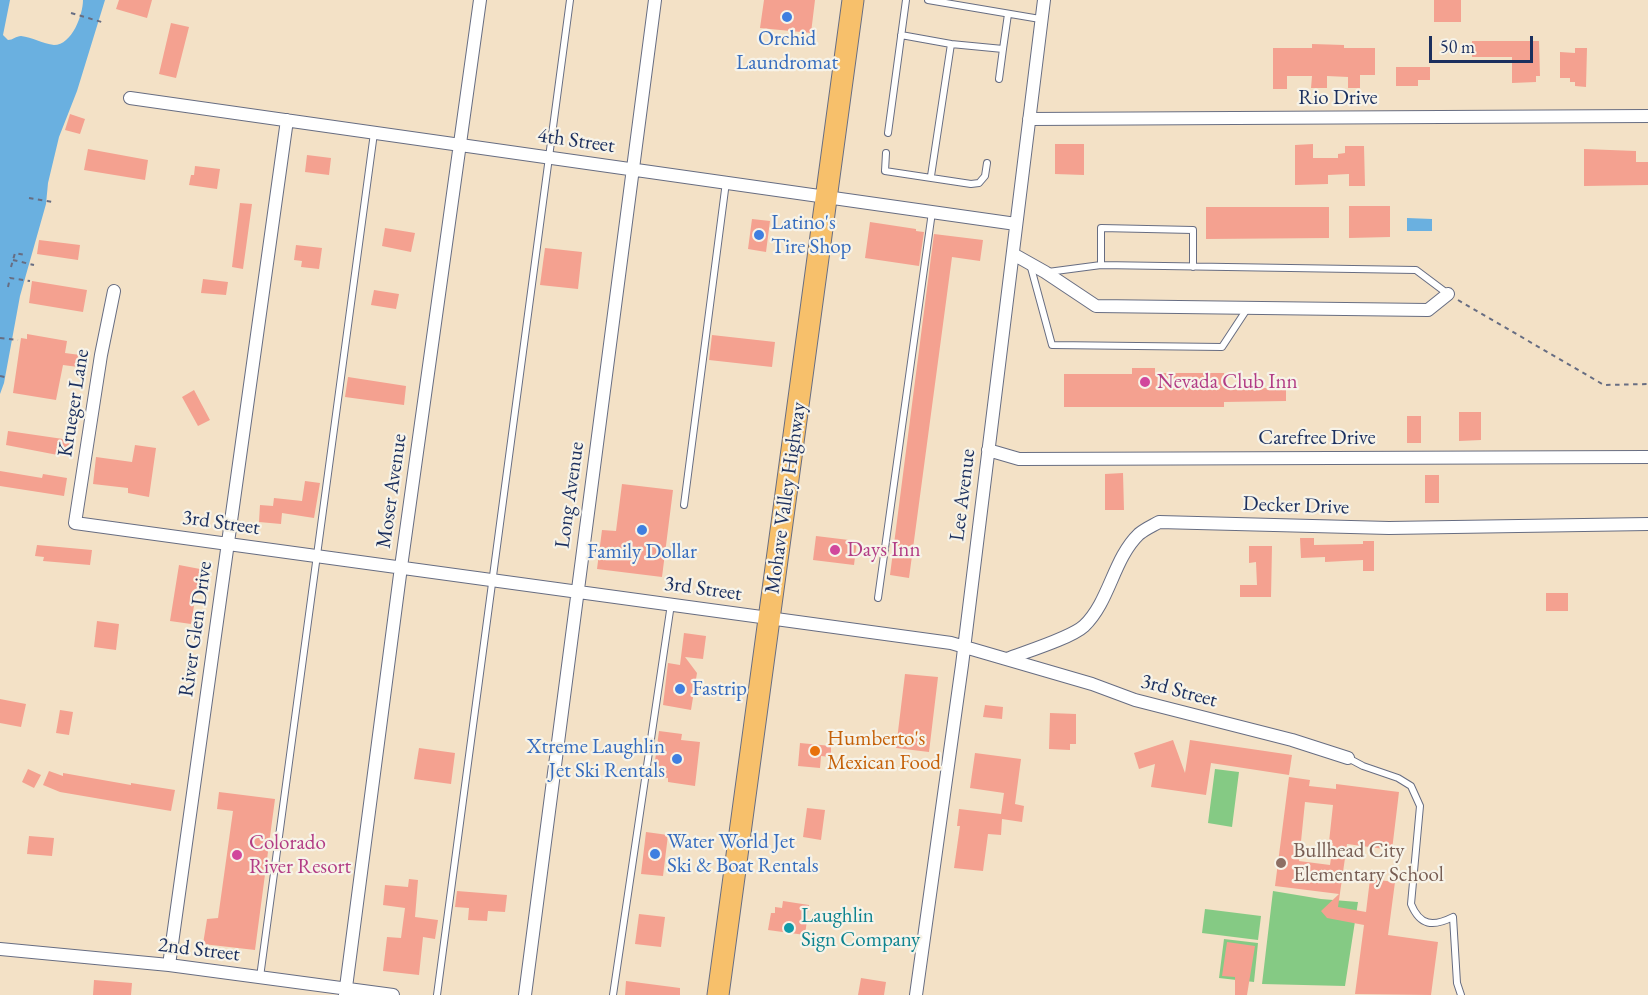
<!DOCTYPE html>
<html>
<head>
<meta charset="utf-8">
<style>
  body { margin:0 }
  #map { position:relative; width:1648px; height:995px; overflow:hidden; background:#f3e1c6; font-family:"EB Garamond",serif }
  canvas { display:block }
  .scale { position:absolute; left:1429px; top:36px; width:104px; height:27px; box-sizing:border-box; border:3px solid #1b2f5e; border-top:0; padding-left:8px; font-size:18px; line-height:21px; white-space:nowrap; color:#1b2f5e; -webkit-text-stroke:4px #f7f3e8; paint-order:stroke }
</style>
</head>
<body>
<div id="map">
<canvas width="1648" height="995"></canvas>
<div class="scale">50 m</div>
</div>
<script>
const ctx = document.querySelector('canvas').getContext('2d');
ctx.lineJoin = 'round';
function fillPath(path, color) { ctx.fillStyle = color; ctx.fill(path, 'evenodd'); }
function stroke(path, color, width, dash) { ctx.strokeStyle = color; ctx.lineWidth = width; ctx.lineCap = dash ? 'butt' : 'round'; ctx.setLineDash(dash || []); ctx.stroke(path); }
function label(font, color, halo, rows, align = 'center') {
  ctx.font = font + ' "EB Garamond",serif'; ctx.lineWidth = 4.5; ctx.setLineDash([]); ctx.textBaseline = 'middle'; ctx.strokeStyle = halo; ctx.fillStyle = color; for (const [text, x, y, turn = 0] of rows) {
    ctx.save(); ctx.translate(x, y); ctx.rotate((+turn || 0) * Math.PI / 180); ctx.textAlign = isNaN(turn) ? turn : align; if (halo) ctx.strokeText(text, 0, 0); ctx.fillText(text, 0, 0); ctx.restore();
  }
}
fillPath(new Path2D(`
  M1215 769 1239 772 1232 827 1208 823Z
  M1273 891 1321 899 1358 902 1345 986 1262 984Z
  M1205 909 1261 916 1258 940 1202 933Z
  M1224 939 1258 943 1254 982 1219 978Z`), '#85ca84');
fillPath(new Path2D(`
  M0 0H10L3 35 8 40C13 40 16 36 21 36 32 37 43 44 54 45 72 45 83 15 83 0H105L77 91 59 137 48 183 46 204 20 296 4 383 0 394Z
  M1407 218 1432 219V231H1407Z`), '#6ab0e0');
fillPath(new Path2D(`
  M119 0H152L147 18 116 9Z
  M764 0H815L811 33 760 28Z
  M1434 0H1461V22H1434Z
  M171 23 189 27 176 78 159 74Z
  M1472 41H1539L1540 76H1536V82L1512 83V57H1472Z
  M1312 44 1344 45V48H1375V75H1360V88H1348V77L1327 76V88H1311L1312 76H1287V89H1273V48H1312Z
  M1575 48H1587L1586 87 1575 86V82H1570V78H1560V52L1575 53Z
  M1396 67H1430V80H1418V86H1396Z
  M70 114 85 119 80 134 65 130Z
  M1055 144H1084V175L1055 174Z
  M1313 144V158H1338V154L1345 153V146H1364L1365 186H1349V174L1328 175V184L1295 185V145Z
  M88 149 148 160 145 180 84 170Z
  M1584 149 1636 151V162H1648V185L1584 186Z
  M307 155 331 158 329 175 305 172Z
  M195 166 220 169 217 189 189 185 191 175H194Z
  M240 203 252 204 243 269 232 267Z
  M1349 206H1390V237L1349 238Z
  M1206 207H1329V238L1206 239Z
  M752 219 770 221 766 252 748 249Z
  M870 222 916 229V231L924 232 919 266 865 258Z
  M385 228 415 233 411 252 382 246Z
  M934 234 983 240 980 261 952 257 909 578 890 575Z
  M39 240 80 245 78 260 37 254Z
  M296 245 322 248 319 269 301 267 302 261 294 260Z
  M545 248 582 252 578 289 540 285Z
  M203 279 228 282 226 295 201 293Z
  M32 281 87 290 83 312 29 303Z
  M374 290 399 294 396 309 371 305Z
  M27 334 67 341 65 353 80 355 78 367 63 365 56 400 13 393 21 338 27 339Z
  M712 335 775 342 772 367 709 360Z
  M1132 368H1155V373H1224V388H1286V401L1224 402V407H1064V374H1132Z
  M348 377 406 386 404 405 345 397Z
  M194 390 210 420 198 426 182 397Z
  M1459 412H1481V440L1459 441Z
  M1407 416H1421V443H1407Z
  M8 431 70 440 68 457 6 445Z
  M135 445 156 448 149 497 128 493V488L93 484 96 457 132 462Z
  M0 471 42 478 43 474 67 478 64 496 0 486Z
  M1123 473 1124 510H1105V474Z
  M1425 475H1439V503H1425Z
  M305 481 320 483 314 518 282 513 281 524 259 522 260 505 273 506 274 498 302 501Z
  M622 484 673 490 662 577 597 569 602 530 616 531Z
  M816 536 857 541 854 565 813 560Z
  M1300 538H1314V545L1363 544V541H1374V571H1363V560L1325 562V557L1301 558Z
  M37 545 92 550 90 565 43 561 44 557 35 556Z
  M1249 546H1272L1271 597H1240V585H1257L1256 562 1249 563Z
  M179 565 200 569 191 624 170 621Z
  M1546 593H1568V611H1546Z
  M97 621 119 624 116 650 94 647Z
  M684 633 706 636 703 659 685 657 697 673 691 710 663 705 668 663 680 665Z
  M905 674 938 677 929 752 896 748Z
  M0 699 26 704 21 727 0 723Z
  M985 705 1003 707 1002 719 983 717Z
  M60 710 73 712 69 735 56 733Z
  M1050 713 1076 714V744H1070V750L1049 749Z
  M659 731 682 734 681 740 700 742 695 786 668 782V778L653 776Z
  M1173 740 1185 773 1190 740 1292 755 1289 775 1211 763 1206 795 1151 787 1155 764 1139 769 1134 753Z
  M800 743 831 746V757L821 756 820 768 798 766Z
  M419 748 455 753 451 784 414 779Z
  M975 753 1021 759 1015 804 1024 806 1022 822 1002 819 1001 835 988 834 983 871 954 868 960 826H957L959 809 1001 814 1004 793 970 788Z
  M28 769 41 775 34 788 22 782Z
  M49 771 63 776V773L131 785V783L175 790 171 811 60 792 43 785Z
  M1289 777 1310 780 1309 786 1336 789V784L1399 792 1392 850 1347 844 1338 907 1366 912 1370 879 1395 882 1388 935 1438 942 1431 995 1355 994 1364 925 1327 918 1321 911 1339 894 1275 886ZM1305 802 1333 805 1329 842 1333 843 1330 865 1299 861Z
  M219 792 275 799 255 950 203 944 207 919 218 918 233 811 217 809Z
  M807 808 825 810 821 840 803 837Z
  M646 832 668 835 663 876 641 874Z
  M29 836 54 838 52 856 27 854Z
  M409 879 418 880 415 917 438 920 435 939 423 937 419 975 383 971 387 937 401 938 405 908 383 905 385 885 408 887Z
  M457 891 507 895 505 912 488 911 487 921 468 920 469 908 455 907Z
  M783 901 809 905 805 935 768 930 771 913H775V907L782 908Z
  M639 914 665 917 661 947 635 944Z
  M1227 942 1255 946 1247 995H1235V977L1222 976Z
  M861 978 886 982 884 995H858Z
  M94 980 132 983 131 995H93Z
  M626 981 680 988V995H625Z`), '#f4a190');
const service = new Path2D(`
  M928 0 1040 19
  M901 35 951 44
  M999 79 1003 49
  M888 133 906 0
  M886 153 885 171 971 184 979 183 985 176 987 163
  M931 176 951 44 1003 49 1008 14
  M1030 264 1052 345 1222 347 1247 309
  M1101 265V228L1193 230V267
  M1048 272 1101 265 1416 270 1448 294
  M684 505 726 182
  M878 598 932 212
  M1348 758 1363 766 1398 778 1411 786 1420 806 1411 904C1420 926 1433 927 1453 917L1457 983 1461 995
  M260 977 374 133
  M437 995 570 0
  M613 995 671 604`);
const minor = new Path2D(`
  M130 98 1016 224
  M1029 119 1648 116
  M1013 254 1045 272 1096 306 1428 310 1448 294
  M114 291 101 355 75 523 951 643 1092 684 1135 700 1292 740 1348 758
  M988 450 1019 459 1648 457
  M1007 659C1025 652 1071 638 1084 626 1110 601 1113 559 1139 534 1145 529 1152 526 1159 522L1389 528 1648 524
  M0 949 169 965 393 995
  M169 965 287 120
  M345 995 401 567 480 0
  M525 995 655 0
  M916 995 962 665 1044 0`);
const trunk = new Path2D(`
  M718 995 853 0`);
stroke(service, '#676d82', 8);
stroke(minor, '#676d82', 14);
stroke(trunk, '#676d82', 23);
stroke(new Path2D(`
  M71 13 105 23
  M29 198 52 202
  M13 260 34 265
  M11 267 15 253 25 255
  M8 287 10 278 30 281
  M1458 300 1604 385 1648 384
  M0 338 18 340
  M0 376 8 378`), '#676d82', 2, [4.5, 4.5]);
stroke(service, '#fff', 6);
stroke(minor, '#fff', 12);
stroke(trunk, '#f7c06b', 21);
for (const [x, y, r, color] of [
  [787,17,6,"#3f7fe0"],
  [759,235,6,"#3f7fe0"],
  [1145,382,6,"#d1479c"],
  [642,530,6,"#3f7fe0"],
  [835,550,6,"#d1479c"],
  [680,689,6,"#3f7fe0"],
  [815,751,6,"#e8710a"],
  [677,759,6,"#3f7fe0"],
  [655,854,6,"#3f7fe0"],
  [237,855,6,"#d1479c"],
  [1281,863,6,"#8d6e63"],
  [789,928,6,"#0f9aa8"]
]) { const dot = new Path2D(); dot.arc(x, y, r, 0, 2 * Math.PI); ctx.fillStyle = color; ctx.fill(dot); stroke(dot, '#f7f3e8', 2); }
label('21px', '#366cbe', '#f7f3e8', [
  ["Orchid",787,39,"center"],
  ["Laundromat",787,63,"center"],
  ["Latino's",771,223],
  ["Tire Shop",771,247],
  ["Family Dollar",642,552,"center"],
  ["Fastrip",692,689],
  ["Xtreme Laughlin",665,747,"right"],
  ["Jet Ski Rentals",665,771,"right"],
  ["Water World Jet",667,842],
  ["Ski & Boat Rentals",667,866]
], 'left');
label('21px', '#1b2f5e', '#f7f3e8', [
  ["Rio Drive",1338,98],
  ["4th Street",576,141,8],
  ["Krueger Lane",74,403,-81],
  ["Carefree Drive",1317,438],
  ["Moser Avenue",392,491,-82],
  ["Long Avenue",570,495,-82],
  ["Lee Avenue",963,495,-83],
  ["Mohave Valley Highway",786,498,-82],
  ["Decker Drive",1296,506,2],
  ["3rd Street",221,523,8],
  ["3rd Street",703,589,8],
  ["River Glen Drive",196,629,-82],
  ["3rd Street",1179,691,15],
  ["2nd Street",199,950,7]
]);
label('21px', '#b23c85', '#f7f3e8', [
  ["Nevada Club Inn",1157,382],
  ["Days Inn",847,550],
  ["Colorado",249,843],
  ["River Resort",249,867]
], 'left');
label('21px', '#c56008', '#f7f3e8', [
  ["Humberto's",827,739],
  ["Mexican Food",827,763]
], 'left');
label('21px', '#785e54', '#f7f3e8', [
  ["Bullhead City",1293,851],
  ["Elementary School",1293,875]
], 'left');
label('21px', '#0d838f', '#f7f3e8', [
  ["Laughlin",801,916],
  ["Sign Company",801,940]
], 'left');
</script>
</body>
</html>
